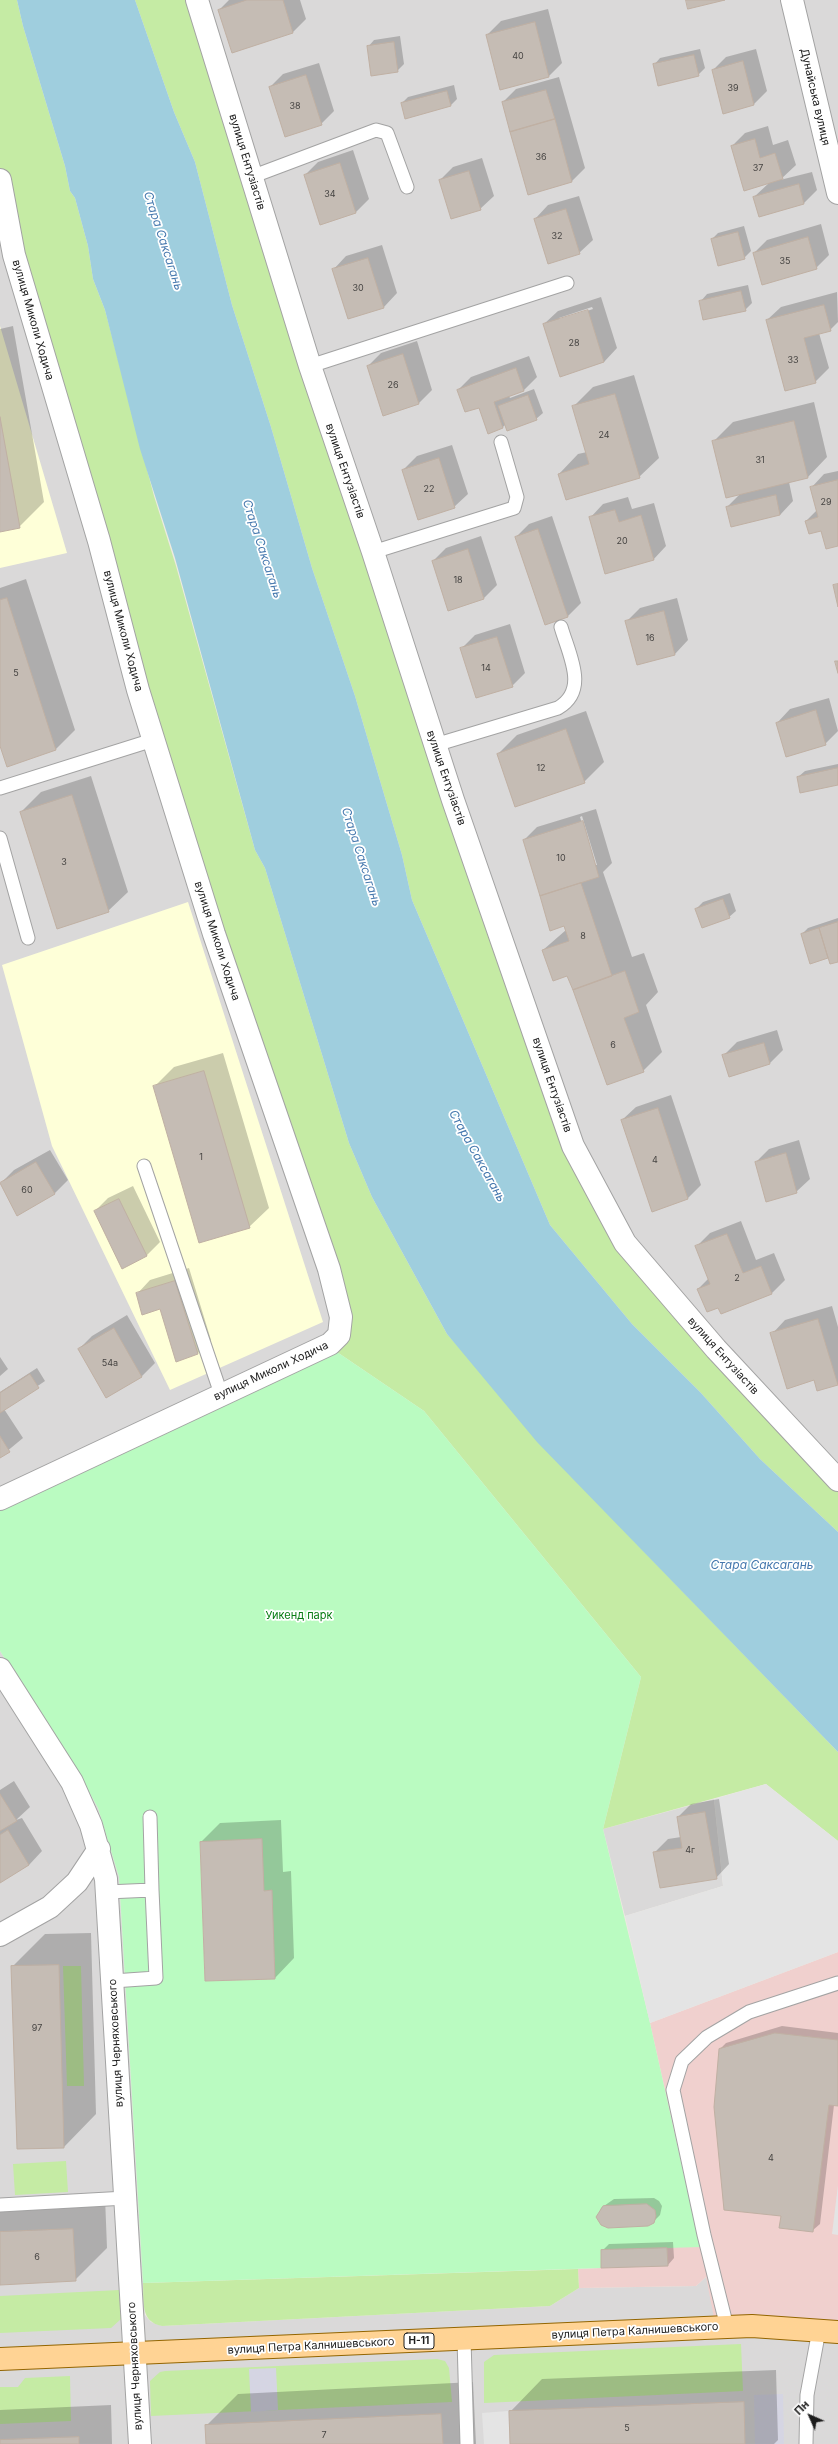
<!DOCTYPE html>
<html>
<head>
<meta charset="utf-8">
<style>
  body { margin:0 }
  #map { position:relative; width:838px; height:2444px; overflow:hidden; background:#eeeae1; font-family:Inter,sans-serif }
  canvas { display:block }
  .north { position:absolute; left:790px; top:2396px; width:40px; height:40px; -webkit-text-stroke:3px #fff; paint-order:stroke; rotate:315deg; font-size:11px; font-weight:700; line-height:16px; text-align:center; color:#1c1c1c }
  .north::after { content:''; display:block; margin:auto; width:14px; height:18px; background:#1c1c1c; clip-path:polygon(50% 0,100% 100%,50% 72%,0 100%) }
</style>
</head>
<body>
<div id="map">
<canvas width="838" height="2444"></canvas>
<div class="north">Пн</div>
</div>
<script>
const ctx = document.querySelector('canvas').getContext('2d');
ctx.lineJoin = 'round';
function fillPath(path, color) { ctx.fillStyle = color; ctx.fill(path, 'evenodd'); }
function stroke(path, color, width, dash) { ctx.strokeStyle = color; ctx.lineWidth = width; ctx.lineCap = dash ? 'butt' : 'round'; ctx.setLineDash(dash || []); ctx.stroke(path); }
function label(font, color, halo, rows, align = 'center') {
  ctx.font = font + ' Inter,sans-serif'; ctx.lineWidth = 3.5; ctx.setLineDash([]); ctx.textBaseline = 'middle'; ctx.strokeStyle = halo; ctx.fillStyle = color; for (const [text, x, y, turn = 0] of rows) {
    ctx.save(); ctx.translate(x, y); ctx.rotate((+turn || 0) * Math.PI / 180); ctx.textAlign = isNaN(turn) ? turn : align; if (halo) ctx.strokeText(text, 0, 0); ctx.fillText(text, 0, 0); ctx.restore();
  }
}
fillPath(new Path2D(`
  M197 0H838V1480L625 1243 573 1146Z
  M0 180 339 1335 0 1507Z
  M0 1651 79 1774 98 1808 119 1877 143 2283 145 2315 151 2322 162 2326 550 2306 579 2288 696 2286 706 2277 838 2332V2444H0Z
  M714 1799 723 1886 625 1916 603 1829Z`), '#dad9d9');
fillPath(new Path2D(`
  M838 1952V2332L716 2328 706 2277 696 2286 579 2288 578 2269 601 2268V2250L700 2246 650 2023Z`), '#f0d0ce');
fillPath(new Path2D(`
  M0 326 67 553 0 568Z
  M188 902 323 1322 170 1390 52 1146 2 965Z`), '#feffd8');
fillPath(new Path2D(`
  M0 0H17L23 26 65 166 70 191 75 198 88 246 93 279 105 310 154 496 176 566 255 850 265 868 349 1143 372 1197 447 1334 631 1538 838 1752V1841L766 1784 603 1829 641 1677 424 1411 334 1350 339 1335 0 186Z
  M135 0H197L573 1146 625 1243 838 1480V1532L760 1459 701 1393 632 1324 550 1225 412 900 402 855 355 696 312 568 271 427 232 305 195 162 174 112Z
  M63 1966H81L84 2086H67Z
  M66 2161 68 2192 15 2195 13 2164Z
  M578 2269 579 2288 550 2306 162 2326C140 2322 144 2301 143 2283Z
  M119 2290 121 2319 111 2328 0 2333V2296Z
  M741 2344 743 2391 484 2403V2362L494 2355Z
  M437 2359 445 2361 449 2368 452 2402 151 2416 150 2381 160 2372 165 2371Z
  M70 2376 71 2421 0 2424V2387H18L25 2378Z`), '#c5eba4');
fillPath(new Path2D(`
  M334 1350 424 1411 641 1677 603 1829 650 2023 700 2247 601 2250V2268L143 2283 119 1877 98 1808 79 1774 0 1651V1507ZM261 1839 264 1891 271 1890 275 1979 205 1981 200 1842Z`), '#bafbc1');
fillPath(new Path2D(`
  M766 1784 838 1841V1952L650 2023 625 1916 723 1886 714 1799Z
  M838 2185V2235L832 2234Z
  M508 2411 510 2444H484L482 2413Z`), '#e4e4e4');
fillPath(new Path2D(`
  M276 2368 278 2410 251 2412 249 2369Z
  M783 2394 784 2444H755L754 2395Z`), '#d5d5e3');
fillPath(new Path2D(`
  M17 0H135L174 112 195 162 232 305 271 427 312 568 355 696 402 855 412 900 550 1225 632 1324 701 1393 760 1459 838 1532V1752L537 1442 447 1334 372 1197 349 1143 265 868 255 850 175 558 140 449 105 310 93 279 88 246 75 198 70 191 65 166 23 26Z`), '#9fcede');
fillPath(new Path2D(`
  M229 0H300L306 19 293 32 219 10Z
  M548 9 562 63 549 76 501 88 487 35 501 21Z
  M400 36 404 64 397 71 368 47 374 40Z
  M700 49 705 68 698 75 654 65 660 58Z
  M756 49 767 91 753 105 713 70 726 57Z
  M319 63 334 111 321 124 270 87 283 74Z
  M559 77 585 168 572 181 503 102 516 89Z
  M454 85 457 99 451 105 402 103 408 97Z
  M768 126 773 145 788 140 796 165 780 180 812 172 817 190 804 203 754 197 770 182 732 146 745 133Z
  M353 150 369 199 356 212 320 224 305 175 318 162Z
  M482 158 494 196 480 209 440 180 453 167Z
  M579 196 593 240 579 253 535 219 548 205Z
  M821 224 829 255 816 268 754 253 767 240Z
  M744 226 751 251 744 258 712 239 718 233Z
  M382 245 397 293 384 307 348 318 333 270 346 256Z
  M748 285 752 303 745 310 701 301 707 294Z
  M837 292 838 322 830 330 819 333 829 368 815 382 767 320 781 307Z
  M601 297 617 348 604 362 560 376 544 324 558 311ZM592 307 593 309 559 320V318Z
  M13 326 44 502 19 527 0 531V329Z
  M417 341 432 390 419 403 368 366 381 353Z
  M529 356 537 377 524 390 509 396 510 398 534 389 543 413 536 419 506 424 502 428 458 390 471 377Z
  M634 375 659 458 639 477 559 474 578 454 587 452 573 407 593 387Z
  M814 402 827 457 808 477 789 482 793 501 780 515 727 507 741 493 713 442 733 422Z
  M452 445 468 494 454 507 403 470 417 456Z
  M838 471V545L821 529 806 521 817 510 811 488 824 474Z
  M628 497 632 509 654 503 666 546 653 560 590 518 603 504Z
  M552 516 581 603 568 616 516 537 529 524Z
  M481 536 497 585 484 598 433 561 446 548Z
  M26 579 75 730 56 749 7 765 0 743V588Z
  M677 598 688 640 675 654 638 664 626 622 640 608Z
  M510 624 525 673 512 686 461 649 475 635Z
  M829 698 838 731 825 744 777 723 790 709Z
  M586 711 604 762 584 782 498 754 517 735Z
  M838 764V784L798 777 805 771Z
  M91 776 128 892 108 911 21 812 41 792Z
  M596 809 612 863 603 872 632 957 644 953 658 992 646 1005 662 1052 643 1071 568 974 543 950 566 930 565 925 551 930 524 840 537 827ZM582 816 597 865H595L580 817Z
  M730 893 736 911 729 917 696 909 703 902Z
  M838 918V961L829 956 810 962 802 934 808 928Z
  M777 1030 783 1050 770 1063 729 1076 723 1056 737 1042Z
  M223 1053 269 1208 249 1227 154 1087 174 1067Z
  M671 1095 701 1185 687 1199 622 1120 636 1107Z
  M799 1140 810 1179 796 1192 756 1162 769 1149Z
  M50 1150 68 1180 54 1194 0 1184 14 1170Z
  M133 1186 160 1242 146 1256 95 1211 108 1198Z
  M741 1221 756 1260 774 1253 785 1280 772 1293 698 1289 709 1278 696 1247 710 1233Z
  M189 1268 211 1340 198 1353 161 1308 137 1294 150 1280Z
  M832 1306 838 1327V1384L818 1390 815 1379 772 1334 785 1320Z
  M127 1315 155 1363 142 1376 107 1397 79 1349 92 1336Z
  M0 1357 8 1369 0 1376Z
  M37 1368 45 1381 4 1409 23 1438 0 1457V1392Z
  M14 1781 30 1807 16 1820 22 1818 42 1851 29 1865 0 1882V1790Z
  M719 1799 729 1864 716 1878 654 1853 668 1839 681 1837 678 1817 691 1804Z
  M281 1820 283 1872 291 1871 294 1958 275 1978 201 1842 220 1823Z
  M91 1933 96 2114 64 2147 18 2148 12 1967 45 1934Z
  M782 2026 838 2033V2105H834L820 2224 813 2230 782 2216 719 2050 726 2043Z
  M105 2197 107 2248 75 2280 0 2284V2201Z
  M654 2198 659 2201 662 2206 660 2215 653 2222 598 2217 601 2208 614 2199Z
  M673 2242 674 2258 668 2265 602 2251 609 2244Z
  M776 2370 778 2440 774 2444H511L510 2412 542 2379Z
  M473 2382 476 2444H207L206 2426 238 2394Z
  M111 2405 112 2444H0V2410Z`), '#0003');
const building = new Path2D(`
  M247 0H283L293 33 232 53 218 10Z
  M686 0H725L688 9Z
  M535 22 549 77 500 90 486 35Z
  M394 42 398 72 371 76 367 46Z
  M694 55 699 76 658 86 653 64Z
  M743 61 754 105 723 114 712 70Z
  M306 75 322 125 285 137 269 87Z
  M546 90 555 119 510 132 502 102Z
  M447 91 451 106 405 119 401 103Z
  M555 119 572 182 528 195 510 132Z
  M755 139 760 158 775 153 783 179 744 191 731 146Z
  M340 163 356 213 320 225 304 175Z
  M469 171 481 210 451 219 439 180Z
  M799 184 804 204 759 217 753 197Z
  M566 209 580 254 548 264 534 219Z
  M738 232 745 259 718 266 711 239Z
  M808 237 817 269 762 285 753 253Z
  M368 258 384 308 348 319 332 269Z
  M741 291 746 311 703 320 699 301Z
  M824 305 831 331 804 338 816 383 785 391 766 320Z
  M588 310 604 362 560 377 543 324Z
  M403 354 419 404 383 416 367 366Z
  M516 368 524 391 494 402 503 428 488 434 479 408 465 412 457 390Z
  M615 394 640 478 566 500 558 474 589 464 572 406Z
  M528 395 537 420 507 431 498 406Z
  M0 417 20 528 0 532Z
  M794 421 808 478 726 498 712 441Z
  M439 458 455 508 418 520 402 470Z
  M838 480V546L826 549 821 531 809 534 805 521 818 517 810 487Z
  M776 495 780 515 731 527 726 507Z
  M615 510 619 522 641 515 654 560 605 574 589 517Z
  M538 529 568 617 545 625 515 537Z
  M468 549 484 599 448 611 432 561Z
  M838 584V607L833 585Z
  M7 598 56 750 7 767 0 746V600Z
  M664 611 675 655 637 665 625 621Z
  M497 637 513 687 476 698 460 648Z
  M835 661H838V673Z
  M816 710 826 745 786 757 776 723Z
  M566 729 585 783 515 807 497 754Z
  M838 768V785L800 793 797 777Z
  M72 795 109 912 57 929 20 812Z
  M583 821 599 877 540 896 523 840Z
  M581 883 612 976 573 990 567 976 553 981 542 950 569 941 564 926 550 931 540 896Z
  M723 899 730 918 702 928 695 909Z
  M838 922V962L830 964 819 928Z
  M819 928 828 958 810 964 801 934Z
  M625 971 639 1012 624 1018 644 1072 607 1085 573 990Z
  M764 1043 770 1064 729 1077 722 1055Z
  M204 1071 250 1228 199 1243 153 1086Z
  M658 1108 688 1199 652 1212 621 1120Z
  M786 1153 797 1193 766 1202 755 1162Z
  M36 1162 55 1194 17 1216 0 1183Z
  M119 1199 147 1256 122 1269 94 1211Z
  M727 1234 743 1273 761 1266 772 1294 721 1314 718 1308 707 1312 697 1289 710 1284 695 1246Z
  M175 1281 198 1354 176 1362 160 1309 142 1315 136 1293Z
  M818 1319 838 1385 817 1391 814 1380 787 1389 770 1333Z
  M114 1328 142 1377 106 1398 78 1349Z
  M30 1374 39 1388 0 1413V1393Z
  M0 1436 10 1452 0 1458Z
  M0 1794 17 1821 0 1831Z
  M705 1812 717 1879 660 1888 653 1852 682 1848 677 1817Z
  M8 1830 29 1865 0 1883V1835Z
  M262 1839 264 1891 272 1890 275 1979 205 1981 200 1842Z
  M59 1965 64 2148 17 2149 11 1966Z
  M775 2033 838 2040V2106L829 2105 813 2232 779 2228 781 2216 724 2210 714 2107 719 2049Z
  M647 2204 655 2210 656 2216 654 2223 648 2226 608 2228 601 2225 596 2217 603 2206Z
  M73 2229 76 2281 0 2285V2232Z
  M667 2248 668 2266 601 2268V2250Z
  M744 2402 745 2444H510L509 2411Z
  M441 2414 443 2444H206L205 2425Z
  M79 2437V2444H0V2440Z`);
fillPath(building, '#c5bcb4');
stroke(building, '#c0b0a3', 1);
const service = new Path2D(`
  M251 177 376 130 387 133 407 187
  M310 366 567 283
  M373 552 514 508 517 497 501 442
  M435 745 558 708C589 690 569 655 561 627
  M0 788 153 740
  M0 838 28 938
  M144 1166 221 1394
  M150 1817 152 1890
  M107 1892 152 1890 156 1978 113 1981
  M0 2205 126 2198
  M727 2327 704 2235 673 2090 682 2061 707 2037 749 2012 838 1983
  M464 2339 467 2444
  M806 2444 807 2395 819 2330`);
const minor = new Path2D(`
  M197 0 310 366 373 552 453 800 573 1146 625 1243 716 1349 838 1480
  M792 0 838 193
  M0 180 14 255 99 541 138 690 214 934 329 1269 341 1317 339 1335 330 1344 0 1499
  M0 1669 72 1782 91 1825 106 1879 140 2444
  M0 1935 50 1907 77 1882 99 1849`);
const primary = new Path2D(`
  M0 2359 727 2327 752 2326 838 2332`);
stroke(service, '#a3a3a3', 15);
stroke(minor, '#a3a3a3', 24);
stroke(primary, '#936500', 24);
stroke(service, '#fff', 13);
stroke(minor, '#fff', 22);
stroke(primary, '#ffd394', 22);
label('9px', '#464442', null, [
  ["40",518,56],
  ["39",733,88],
  ["38",295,106],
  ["36",541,157],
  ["37",758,168],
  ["34",330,194],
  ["32",557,236],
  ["35",785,261],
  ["30",358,288],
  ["28",574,343],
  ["33",793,360],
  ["26",393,385],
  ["24",604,435],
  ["31",760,460],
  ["22",429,489],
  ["29",826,502],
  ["20",622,541],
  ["18",458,580],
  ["16",650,638],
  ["14",486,668],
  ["5",16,673],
  ["12",541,768],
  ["10",561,858],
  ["3",64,862],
  ["8",583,936],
  ["6",613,1045],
  ["1",201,1157],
  ["4",655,1160],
  ["60",27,1190],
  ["2",737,1278],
  ["54а",110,1363],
  ["4г",690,1850],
  ["97",37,2028],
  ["4",771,2158],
  ["6",37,2257],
  ["5",627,2428],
  ["7",324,2435]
]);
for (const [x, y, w] of [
  [419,2341,30]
]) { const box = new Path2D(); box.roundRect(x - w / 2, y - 8, w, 16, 3); ctx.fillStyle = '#fff'; ctx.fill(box); stroke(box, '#1c1c1c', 1); }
label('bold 10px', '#1c1c1c', null, [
  ["Н-11",419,2341]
]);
label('11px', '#1c1c1c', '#fff', [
  ["Дунайська вулиця",815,97,77],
  ["вулиця Ентузіастів",247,162,73],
  ["вулиця Миколи Ходича",33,320,74],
  ["вулиця Ентузіастів",345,471,71],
  ["вулиця Миколи Ходича",123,631,75],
  ["вулиця Ентузіастів",446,778,71],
  ["вулиця Миколи Ходича",217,941,72],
  ["вулиця Ентузіастів",552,1085,71],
  ["вулиця Ентузіастів",723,1356,48],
  ["вулиця Миколи Ходича",271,1371,-25],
  ["вулиця Черняховського",116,2043,-93],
  ["вулиця Петра Калнишевського",635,2331,-3],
  ["вулиця Петра Калнишевського",311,2346,-3],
  ["вулиця Черняховського",135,2366,-93]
]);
label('11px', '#077c13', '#fff', [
  ["Уикенд парк",299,1616]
]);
label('italic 12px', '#4578ae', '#fff', [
  ["Стара Саксагань",163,241,72],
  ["Стара Саксагань",262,549,72],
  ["Стара Саксагань",361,857,72],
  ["Стара Саксагань",477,1156,61],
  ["Стара Саксагань",762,1565]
]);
</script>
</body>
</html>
